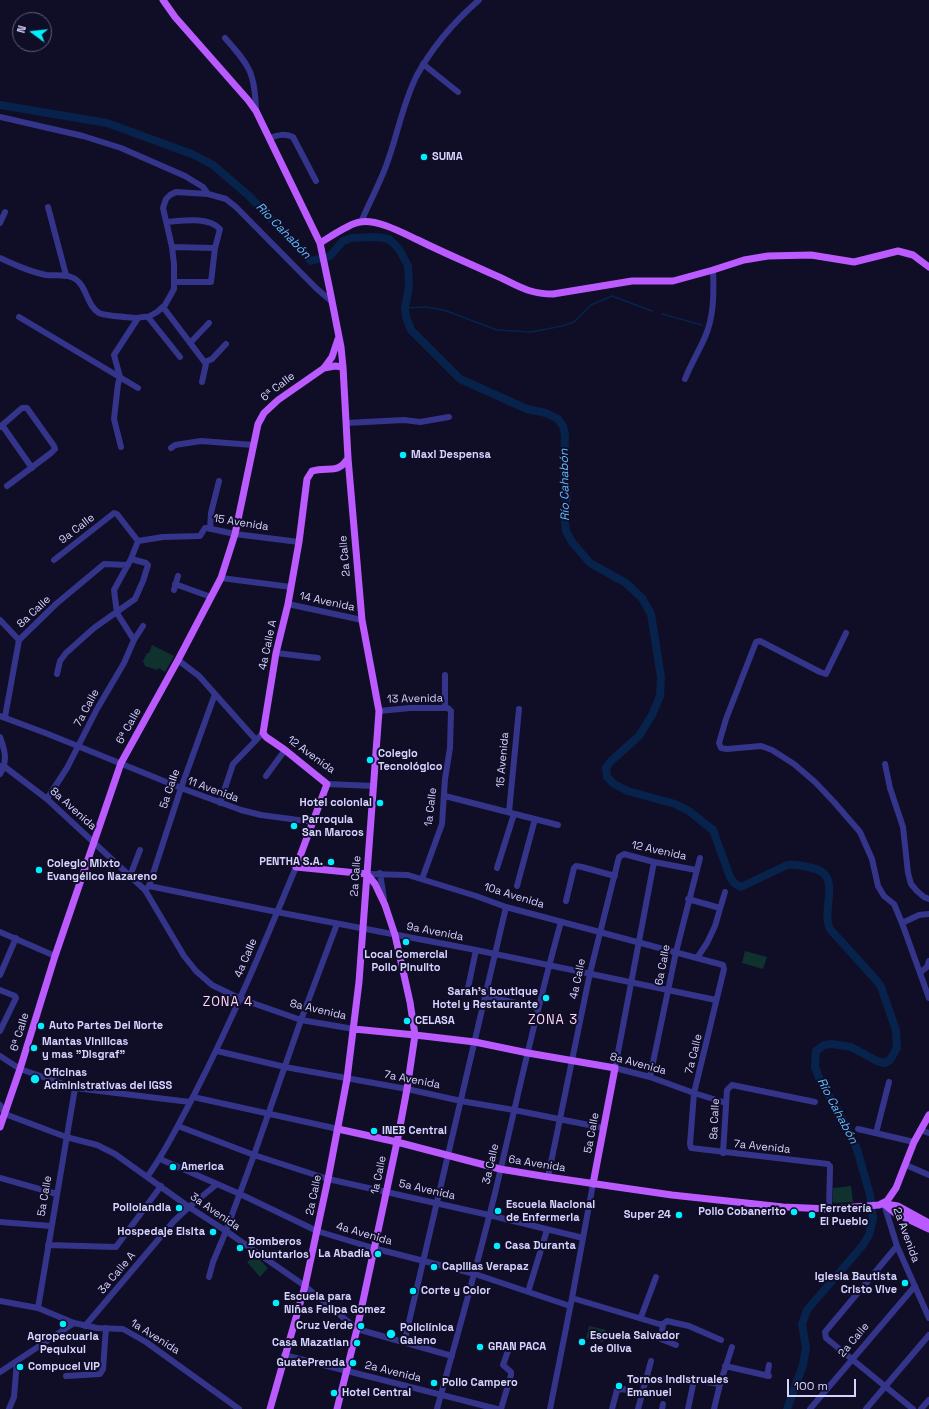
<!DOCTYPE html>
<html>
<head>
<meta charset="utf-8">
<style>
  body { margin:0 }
  #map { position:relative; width:929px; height:1409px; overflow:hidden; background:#100d27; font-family:"Space Grotesk",sans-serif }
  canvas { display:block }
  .north { position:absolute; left:12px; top:12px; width:40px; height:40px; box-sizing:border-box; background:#100d27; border:1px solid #5f5c7d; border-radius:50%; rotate:285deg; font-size:11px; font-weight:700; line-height:16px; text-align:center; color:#d6d3ff }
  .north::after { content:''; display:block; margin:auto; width:14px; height:18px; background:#00f0fe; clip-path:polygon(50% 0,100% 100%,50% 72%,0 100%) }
  .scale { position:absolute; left:787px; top:1379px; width:69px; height:18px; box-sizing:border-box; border:2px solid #d6d3ff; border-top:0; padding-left:5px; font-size:12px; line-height:14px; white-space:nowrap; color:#d6d3ff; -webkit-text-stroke:3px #100d27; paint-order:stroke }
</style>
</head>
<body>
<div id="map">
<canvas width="929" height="1409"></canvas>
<div class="north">N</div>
<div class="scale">100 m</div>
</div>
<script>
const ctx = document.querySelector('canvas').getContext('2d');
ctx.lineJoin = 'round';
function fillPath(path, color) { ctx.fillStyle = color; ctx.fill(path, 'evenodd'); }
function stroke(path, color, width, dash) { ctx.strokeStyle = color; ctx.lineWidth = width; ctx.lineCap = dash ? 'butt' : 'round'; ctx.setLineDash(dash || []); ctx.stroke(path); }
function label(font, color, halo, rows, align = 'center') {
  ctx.font = font + ' "Space Grotesk",sans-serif'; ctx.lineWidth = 4; ctx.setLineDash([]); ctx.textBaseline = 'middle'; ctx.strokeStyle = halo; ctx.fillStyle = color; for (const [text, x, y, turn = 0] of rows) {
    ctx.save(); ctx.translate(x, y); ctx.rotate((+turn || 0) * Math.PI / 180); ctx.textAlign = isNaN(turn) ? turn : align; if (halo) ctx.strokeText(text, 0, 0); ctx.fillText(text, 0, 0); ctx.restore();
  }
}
fillPath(new Path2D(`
  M152 645 174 656 165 672 159 668 157 670 145 666 143 661 147 653H149Z
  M745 951 767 957 763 969 742 963Z
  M851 1186 853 1202 836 1203 833 1202V1188Z
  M255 1255 268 1268 260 1277 247 1262Z
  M589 1326 606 1330 603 1342 586 1338Z`), '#0f322f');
stroke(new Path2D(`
  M405 308 425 307 444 310 497 330 531 332 562 326 574 322 591 305 612 296 652 311
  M662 314 702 325`), '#07234b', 1.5);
stroke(new Path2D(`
  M0 105 107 123 192 154 213 165 249 196 311 261 330 256 343 241 351 238 376 237 389 239 399 249 408 266 409 286 405 308 406 317 411 330 460 379 527 409 546 413 558 419 563 426 565 435 564 472 567 498 564 514 566 531 572 542 590 563 626 583 642 598 651 614 661 677 660 696 652 715 639 736 611 761 606 768 607 777 614 784 628 791 675 804 689 811 713 830 730 877 734 883 741 887 787 865C796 864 804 866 812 868 844 875 820 909 830 929L877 981 881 987 896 1030 897 1048 890 1060 885 1063 877 1061 851 1047 832 1044 824 1045 816 1051 815 1067 821 1083 838 1110 857 1149 870 1195 873 1219 869 1235 863 1245 807 1310 802 1324 806 1348 803 1365 787 1409`), '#07234b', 8);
stroke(new Path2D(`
  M225 38C250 66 255 73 256 111
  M423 64 458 92
  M0 117 83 136 121 148 185 176 203 187 208 194
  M270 138C278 135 285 133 293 137L316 181
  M48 207 66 275
  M167 222C182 221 208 216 220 229L215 248 211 282H174
  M361 222C369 203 379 185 386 166 397 137 402 106 416 77 431 49 455 21 479 0
  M0 223 5 212
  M172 247 215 248
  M0 258C15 265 30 272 46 275 55 276 63 274 71 277 87 282 86 306 99 313 105 316 128 317 136 318 140 318 143 316 148 317L157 312 165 305 174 289V264L172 247 163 208 166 199 170 195 176 192 208 194 226 199 236 207 316 288 331 301
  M163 307 206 364 202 382
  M19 317 138 388
  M148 317 180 357
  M190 343 209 323
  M205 362 212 359 226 344
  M685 379C691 364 699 351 705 337 714 317 714 292 713 270
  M346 423 404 420 420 422 449 417
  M2 425 32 468
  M0 427 22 408H27L54 446 55 449 51 453 7 486
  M121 447 114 419 118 384 120 377 114 355 138 318
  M171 448 175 445 201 441 253 445
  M210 529 211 513 219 481
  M138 541 163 537 200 536 205 528H207L235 534 299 542
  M54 560 114 513 117 514 138 541
  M221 578 291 587
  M175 584 211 597
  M174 590 178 576
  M288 604 362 620
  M0 620 19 640
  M846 633 826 674 820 672 760 641 756 642 726 719 719 743 721 748 727 749 761 746 772 750 794 764 815 782 834 802 860 832 872 859 878 886 884 896 894 904 902 923
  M134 640 117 613 114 590 131 559 138 541
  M276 653 318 658
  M178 660 199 676 256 740
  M57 674 60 661 66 653 94 628 135 599 143 581 148 565 146 563 131 559
  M445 675V708
  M379 711 410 708H448L451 711 450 748 445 779 442 824 422 879
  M0 716 48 734 181 788 241 810 261 815 313 822
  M5 717 19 640 56 604 104 564 128 565
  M0 737C5 750 8 762 0 774
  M885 764 890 788 903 827 908 873 911 884 917 891 924 897 929 899
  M0 766 5 767 47 799 145 890 184 956 196 971 212 985 241 999 301 1020 354 1029
  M266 776 285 750
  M327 784 374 786
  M445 796 558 825
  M47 799 67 768 97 709 124 663 134 640 143 626
  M220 803 233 764 263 733
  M509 812 519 709
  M654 862 615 1068 650 1077 694 1093 726 1103
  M497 868 514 814
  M380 873 384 899
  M367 874 408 875 476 896 506 907 723 965 724 969 694 1093 690 1144 691 1148 828 1164 830 1166V1169L829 1209
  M130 876 140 850
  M149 886 277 912 476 950 716 1000
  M517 886 535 819
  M147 888 149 886 181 788 215 694
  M688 899 720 908
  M566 901 574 868 576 866 582 867 615 876
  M929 914 919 915 902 923 929 998
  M0 932 55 956
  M697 958 707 943 715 926 725 892
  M921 972 927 967 929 961
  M0 975 16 938
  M468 988 476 950
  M0 990 15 996 16 998 0 1031
  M485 996 538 1008
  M217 1051 285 1067 407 1089 461 1101 514 1110 604 1128
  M0 1056 20 1069 75 1088 190 1102
  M650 1077 676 952 700 858
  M193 1097 338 1129
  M0 1105 5 1114
  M5 1114 66 1137 97 1145 115 1154 189 1207 226 1231 305 1286 357 1329 452 1356
  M178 1126 254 1155 328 1179 489 1215 583 1238
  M858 1129 914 1142
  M920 1130 929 1133
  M876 1133 889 1082
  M723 1153 727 1090 732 1085 815 1102
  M160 1159 240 1194 317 1231 373 1248 475 1274 570 1306
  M906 1165 929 1175
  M147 1177C166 1151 179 1123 194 1095 232 1021 264 944 296 867
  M548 1177 590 973 619 857 624 854 654 862 696 870
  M0 1178 57 1194
  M884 1204 897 1246 929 1318
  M0 1222 51 1226
  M48 1245 116 1247 161 1186
  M897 1246 825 1332 826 1338 913 1409
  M209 1277 213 1262 226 1231 254 1155 301 1020 337 924
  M528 1292 547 1230
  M572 1298 659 1324H663L667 1321 689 1326 721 1340
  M0 1301 38 1308 74 1323 97 1328 123 1329 146 1342 239 1409
  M38 1308 75 1088
  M641 1317 656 1277
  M663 1324 661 1339 676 1345
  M85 1326 174 1221 189 1207 217 1184
  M404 1343 506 907
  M284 1355 497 1409
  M725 1366 769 1376
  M0 1372 74 1323
  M66 1376 100 1374 103 1369 106 1328
  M767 1376 769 1365
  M646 1379 694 1380 720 1384
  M9 1409 14 1397 17 1361
  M437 1409C457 1336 478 1263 496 1189 517 1100 536 1010 561 922
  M501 1409 511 1375V1372L503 1365 508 1351
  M550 1409 572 1298 593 1184
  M612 1409 617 1390 623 1389 642 1394
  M638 1409 651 1361
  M662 1409 663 1404
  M688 1409 694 1380
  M714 1409 720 1384 732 1347
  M810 1409 915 1286
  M866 1409 929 1335
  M921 1409 929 1400`), '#34358a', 6);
stroke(new Path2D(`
  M163 0 175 17 248 100 256 111 320 243 330 291 341 347 343 367 348 458 362 620 379 711 359 982 347 1079 328 1179 305 1286 270 1409
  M320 243C330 237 350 223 360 222 378 219 403 233 418 240 442 252 466 262 490 273 515 283 525 294 553 294L632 281H673L713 270 744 260 768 256 811 255 854 262 898 251 913 255 929 267
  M324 368 335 366 343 367
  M348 458C338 475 328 466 312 471L307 479 299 542 288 604 276 653 263 733 266 737 285 750 327 784 296 867 367 874
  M354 1029 415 1035 475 1042 528 1053 615 1068 593 1184
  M0 1127 20 1069 55 956 121 763 178 660 221 578 235 534 258 424 264 413 278 400 324 368 332 357 338 339
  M338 1129 397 1142 500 1169 548 1177 672 1195 783 1207 829 1209 879 1205 887 1201 896 1188 914 1142 929 1115
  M884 1204 895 1213 929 1229
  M885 1204 898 1206 929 1223
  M337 1409 357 1329 397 1142 407 1089 415 1035 410 1002 395 935 385 905 375 884 367 874`), '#ba5aff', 7);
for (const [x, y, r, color] of [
  [424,157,4,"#00f0fe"],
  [403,455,4,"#00f0fe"],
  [370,760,4,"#00f0fe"],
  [380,803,4,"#00f0fe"],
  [294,826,4,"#00f0fe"],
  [331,862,4,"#00f0fe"],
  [39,870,4,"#00f0fe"],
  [406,942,4,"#00f0fe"],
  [546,998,4,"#00f0fe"],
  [407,1021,4,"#00f0fe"],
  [41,1026,4,"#00f0fe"],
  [34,1048,4,"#00f0fe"],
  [35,1079,5,"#00f0fe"],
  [374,1131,4,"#00f0fe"],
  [173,1167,4,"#00f0fe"],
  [179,1208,4,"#00f0fe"],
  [498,1211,4,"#00f0fe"],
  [794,1212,4,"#00f0fe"],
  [679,1215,4,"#00f0fe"],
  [812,1215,4,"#00f0fe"],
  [213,1232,4,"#00f0fe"],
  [497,1246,4,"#00f0fe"],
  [240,1248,4,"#00f0fe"],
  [378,1254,4,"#00f0fe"],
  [434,1267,4,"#00f0fe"],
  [905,1283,4,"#00f0fe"],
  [413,1291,4,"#00f0fe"],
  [276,1303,4,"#00f0fe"],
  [63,1324,4,"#00f0fe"],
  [361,1326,4,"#00f0fe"],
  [391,1334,5,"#00f0fe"],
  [582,1342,4,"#00f0fe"],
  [357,1343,4,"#00f0fe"],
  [480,1347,4,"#00f0fe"],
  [353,1363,4,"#00f0fe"],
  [20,1367,4,"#00f0fe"],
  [434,1383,4,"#00f0fe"],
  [619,1386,4,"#00f0fe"],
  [334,1393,4,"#00f0fe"]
]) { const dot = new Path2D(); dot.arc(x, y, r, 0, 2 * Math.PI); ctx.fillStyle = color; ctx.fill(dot); stroke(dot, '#100d27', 1.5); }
label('bold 11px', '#d6d3ff', '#100d27', [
  ["SUMA",432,157],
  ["Maxi Despensa",411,455],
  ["Colegio",378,754],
  ["Tecnológico",378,767],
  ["Hotel colonial",372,803,"right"],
  ["Parroquia",302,820],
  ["San Marcos",302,833],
  ["PENTHA S.A.",323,862,"right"],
  ["Colegio Mixto",47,864],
  ["Evangélico Nazareno",47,877],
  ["Local Comercial",406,955,"center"],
  ["Pollo Pinulito",406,968,"center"],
  ["Sarah’s boutique",538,992,"right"],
  ["Hotel y Restaurante",538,1005,"right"],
  ["CELASA",415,1021],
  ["Auto Partes Del Norte",49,1026],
  ["Mantas Vinilicas",42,1042],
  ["y mas \"Disgraf\"",42,1055],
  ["Oficinas",44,1073],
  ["Administrativas del IGSS",44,1086],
  ["INEB Central",382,1131],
  ["America",181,1167],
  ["Escuela Nacional",506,1205],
  ["de Enfermeria",506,1218],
  ["Pollolandia",171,1208,"right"],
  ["Ferretería",820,1209],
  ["El Pueblo",820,1222],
  ["Pollo Cobanerito",786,1212,"right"],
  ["Super 24",671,1215,"right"],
  ["Hospedaje Elsita",205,1232,"right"],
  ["Bomberos",248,1242],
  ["Voluntarios",248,1255],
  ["Casa Duranta",505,1246],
  ["La Abadía",370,1254,"right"],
  ["Capillas Verapaz",442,1267],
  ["Iglesia Bautista",897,1277,"right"],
  ["Cristo Vive",897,1290,"right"],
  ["Corte y Color",421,1291],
  ["Escuela para",284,1297],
  ["Niñas Felipa Gomez",284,1310],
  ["Cruz Verde",353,1326,"right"],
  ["Policlínica",400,1328],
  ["Galeno",400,1341],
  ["Escuela Salvador",590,1336],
  ["de Oliva",590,1349],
  ["Agropecuaria",63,1337,"center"],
  ["Pequixul",63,1350,"center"],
  ["Casa Mazatlan",349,1343,"right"],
  ["GRAN PACA",488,1347],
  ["GuatePrenda",345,1363,"right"],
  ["Compucel VIP",28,1367],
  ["Tornos Indistruales",627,1380],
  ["Emanuel",627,1393],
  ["Pollo Campero",442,1383],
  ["Hotel Central",342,1393]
], 'left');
label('11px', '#d6d3ff', '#100d27', [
  ["6ª Calle",278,387,-38],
  ["15 Avenida",241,523,9],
  ["9a Calle",77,529,-38],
  ["2a Calle",345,556,-95],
  ["14 Avenida",327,602,12],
  ["8a Calle",34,612,-43],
  ["4a Calle A",268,645,-78],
  ["13 Avenida",415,699,-1],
  ["7a Calle",87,708,-62],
  ["6ª Calle",129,726,-61],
  ["12 Avenida",311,755,36],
  ["15 Avenida",503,760,-85],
  ["5a Calle",170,789,-71],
  ["11 Avenida",213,790,20],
  ["1a Calle",431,807,-83],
  ["8a Avenida",73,809,42],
  ["12 Avenida",659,851,12],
  ["2a Calle",356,876,-86],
  ["10a Avenida",514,896,17],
  ["9a Avenida",435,932,11],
  ["4a Calle",246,958,-67],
  ["6a Calle",663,965,-79],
  ["4a Calle",578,979,-78],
  ["8a Avenida",318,1010,13],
  ["6ª Calle",20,1032,-73],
  ["7a Calle",694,1054,-76],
  ["8a Avenida",638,1064,15],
  ["7a Avenida",412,1080,11],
  ["8a Calle",715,1119,-87],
  ["5a Calle",592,1133,-79],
  ["7a Avenida",762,1147,6],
  ["3a Calle",491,1164,-77],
  ["6a Avenida",537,1164,9],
  ["1a Calle",379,1175,-78],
  ["5a Avenida",427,1190,13],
  ["2a Calle",314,1195,-78],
  ["5a Calle",45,1196,-80],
  ["3a Avenida",215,1212,34],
  ["4a Avenida",364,1234,16],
  ["2a Avenida",906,1235,70],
  ["3a Calle A",117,1273,-50],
  ["1a Avenida",155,1337,32],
  ["2a Calle",854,1340,-50],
  ["2a Avenida",393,1372,14]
]);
label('italic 12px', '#61bdff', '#100d27', [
  ["Río Cahabón",283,231,46],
  ["Río Cahabón",565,485,-91],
  ["Río Cahabón",837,1111,62]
]);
ctx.letterSpacing = '1px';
label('13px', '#ffd5f2', '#100d27', [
  ["ZONA 4",228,1002],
  ["ZONA 3",553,1020]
]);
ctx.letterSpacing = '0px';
</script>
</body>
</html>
